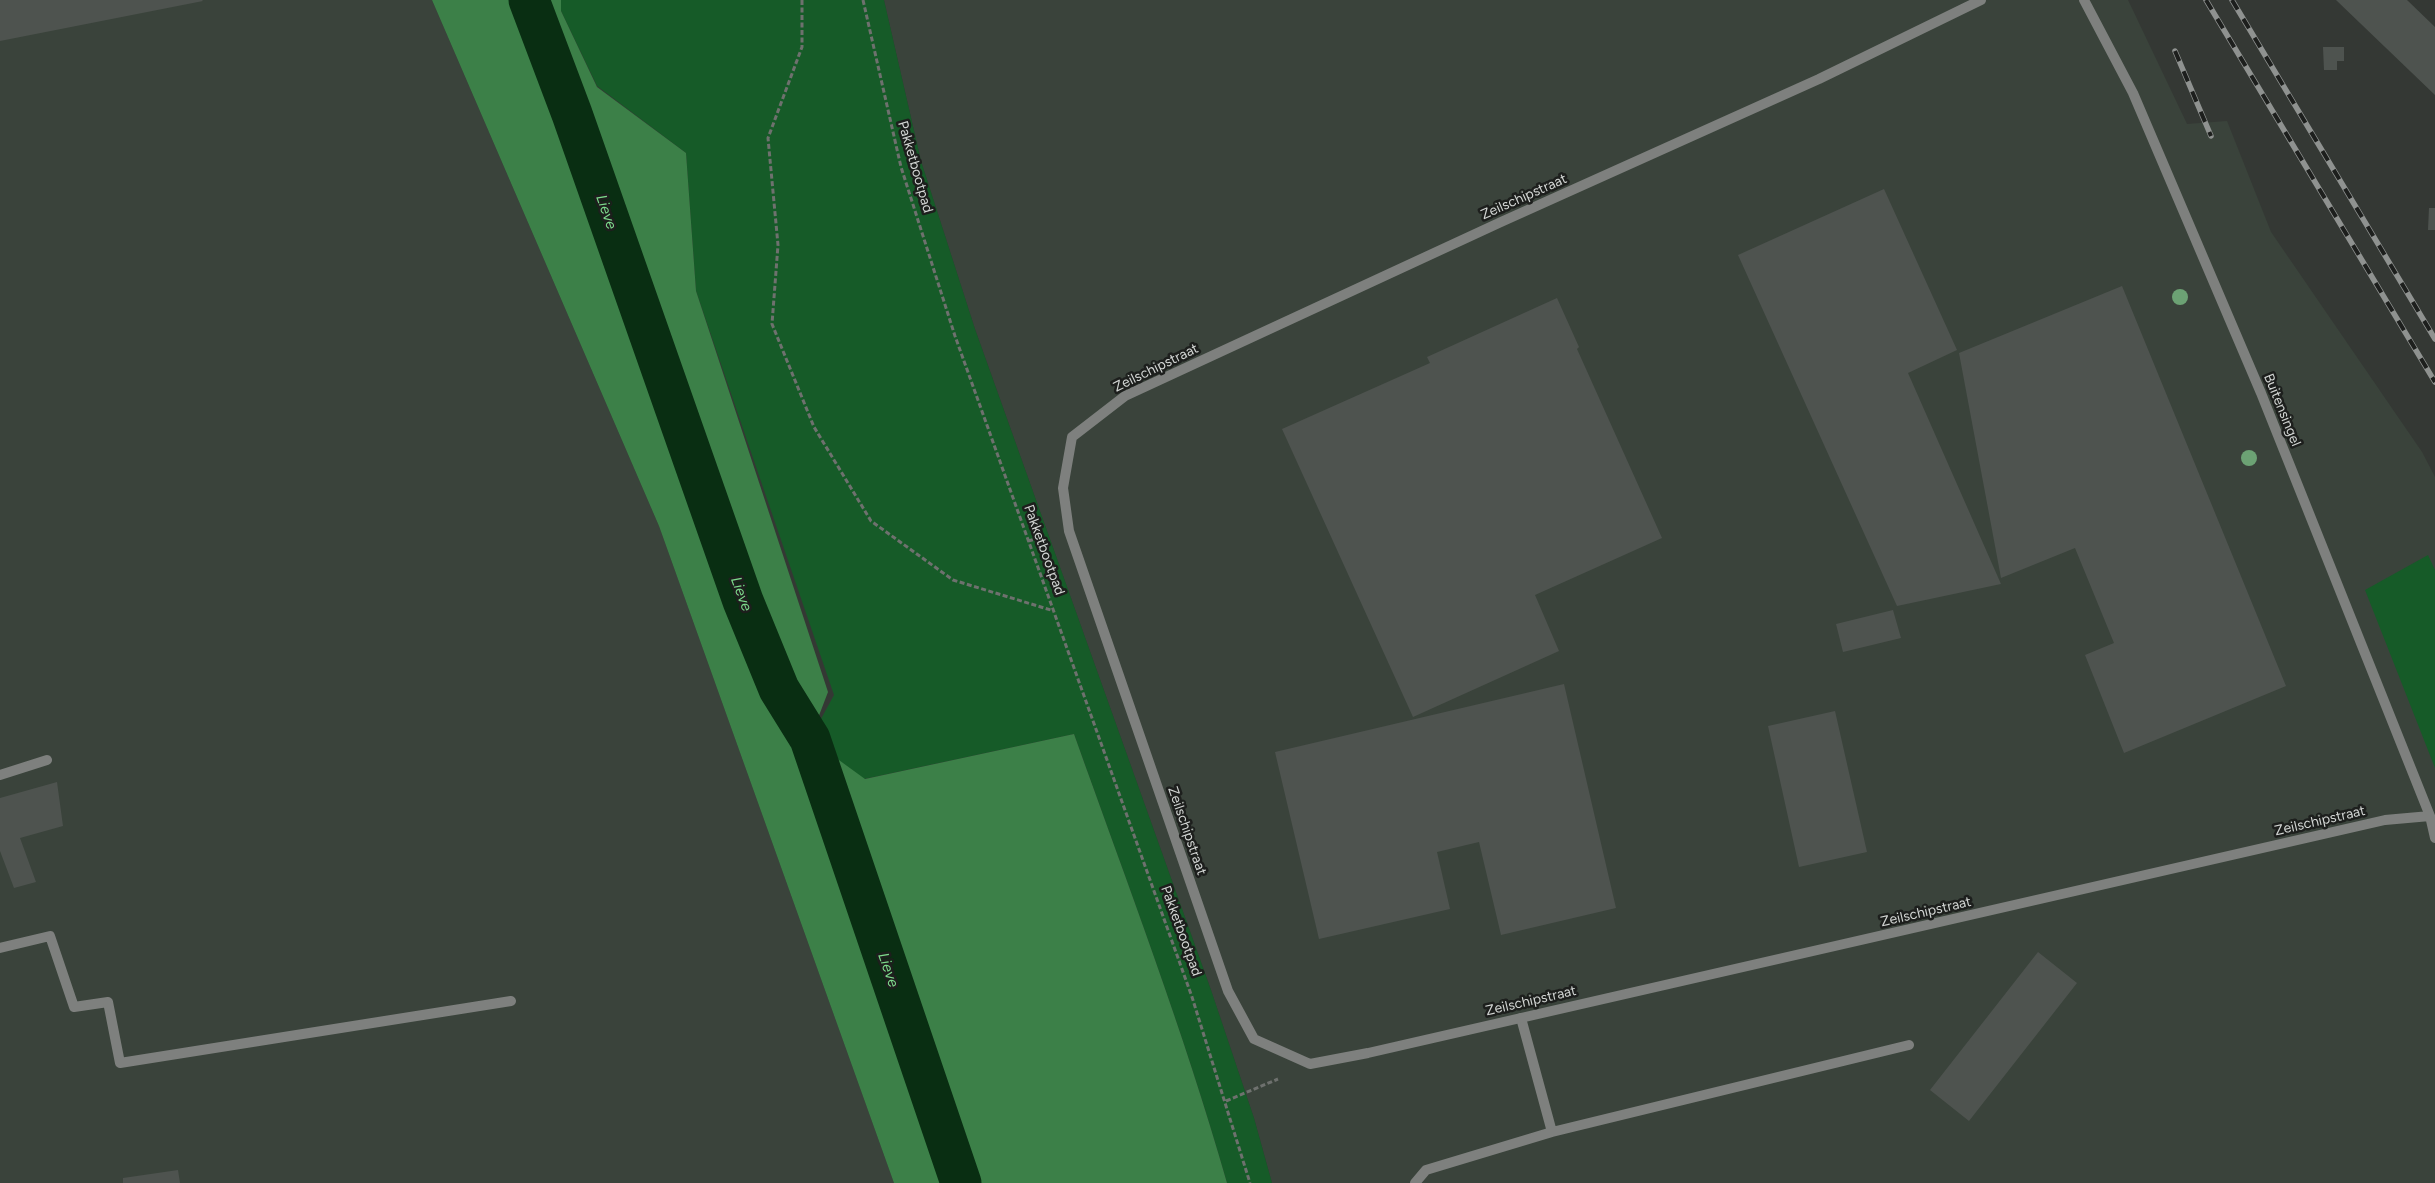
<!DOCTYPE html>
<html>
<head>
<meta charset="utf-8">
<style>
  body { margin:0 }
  canvas { display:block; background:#343834 }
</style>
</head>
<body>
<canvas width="2435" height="1183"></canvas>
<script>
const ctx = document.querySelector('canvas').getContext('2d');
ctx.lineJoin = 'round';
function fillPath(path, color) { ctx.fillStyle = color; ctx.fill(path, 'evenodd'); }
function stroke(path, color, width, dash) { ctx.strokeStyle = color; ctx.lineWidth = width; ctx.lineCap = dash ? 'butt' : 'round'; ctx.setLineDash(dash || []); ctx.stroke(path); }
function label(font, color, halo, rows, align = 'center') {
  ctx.font = font + ' Figtree,sans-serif'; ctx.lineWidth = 5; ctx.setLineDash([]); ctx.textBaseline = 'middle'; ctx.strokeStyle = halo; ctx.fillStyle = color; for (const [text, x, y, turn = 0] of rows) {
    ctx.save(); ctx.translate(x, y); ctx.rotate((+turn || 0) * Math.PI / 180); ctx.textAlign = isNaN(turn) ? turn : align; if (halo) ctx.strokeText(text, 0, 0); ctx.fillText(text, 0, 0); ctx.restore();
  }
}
fillPath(new Path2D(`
  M0 0H432L659 526 894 1183H0Z
  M884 0H2128L2187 124 2227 121 2271 232 2422 452 2435 477V1183H1272L1254 1118 1211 990 975 329 921 161Z`), '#3a433b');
fillPath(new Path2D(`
  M561 0H884L921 161 975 329 1211 990 1254 1118 1272 1183H1227C1184 1031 1127 883 1074 734L864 779 810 739 834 695 696 291 686 153 597 86 561 11Z
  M2428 555 2435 570V768L2365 590Z`), '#165b28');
fillPath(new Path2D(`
  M432 0H561V11L597 87 686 153 696 291 828 692 810 739 865 779 1074 734C1127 883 1184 1031 1227 1183H894L659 526Z`), '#3c8048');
stroke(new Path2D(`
  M529 0 572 114 743 601 779 689 810 739 961 1183`), '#092e12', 41);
fillPath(new Path2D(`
  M0 0H202L203 1 0 41Z
  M2336 0H2407L2435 27V95Z
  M2323 47H2344V61H2337V70H2324Z
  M1884 189 1957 350 1908 373 2001 584 1897 606 1738 255Z
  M2429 208H2435V230H2428Z
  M2122 286 2286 686 2124 753 2085 655 2114 643 2075 548 2001 578 1959 353Z
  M1557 298 1579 347 1577 349 1662 538 1535 595 1559 651 1413 717 1282 429 1430 363 1427 357Z
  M1893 610 1901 638 1843 652 1836 624Z
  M1564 684 1616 908 1501 935 1479 842 1437 852 1450 909 1319 939 1275 752Z
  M1835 711 1867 852 1799 867 1768 726Z
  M57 782 63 826 20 838 36 882 14 888 0 851V798Z
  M2038 952 2077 983 1969 1121 1930 1090Z
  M178 1170 180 1183H123V1178Z`), '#4e534f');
stroke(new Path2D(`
  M802 0V47L768 138 778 245 772 324 814 427 871 521 953 580 1054 611
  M863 0 901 167 955 336 1192 997 1250 1183
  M1028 541 1044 537
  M1226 1101 1278 1079`), '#6e716e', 3, [5, 2.5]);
stroke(new Path2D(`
  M0 775 47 760
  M0 948 50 936 74 1007 108 1002 120 1063 511 1001
  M1521 1018 1552 1132 1909 1045
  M1415 1183 1426 1170 1552 1132`), '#7e807e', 10);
stroke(new Path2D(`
  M1981 0 1819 79 1501 222 1125 396 1072 437 1063 488 1069 531 1228 991 1254 1039 1310 1064 1368 1053 2385 820 2430 816
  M2084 0 2133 93 2261 393 2430 816 2435 838`), '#7e807e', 10);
const rail = new Path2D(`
  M2206 0 2435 382
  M2232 0 2435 339
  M2175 51 2211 136`);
stroke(rail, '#8f9290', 5.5);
stroke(rail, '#1d1f1d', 4, [11]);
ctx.fillStyle = '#6ca274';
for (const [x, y] of [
  [2180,297],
  [2249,458]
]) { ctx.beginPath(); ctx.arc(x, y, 8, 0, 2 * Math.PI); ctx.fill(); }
label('14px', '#d2d5d3', '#1d1f1d', [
  ["Pakketbootpad",915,167,74],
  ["Zeilschipstraat",1524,197,-24],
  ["Zeilschipstraat",1156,368,-26],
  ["Buitensingel",2282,410,68],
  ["Pakketbootpad",1044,550,70],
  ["Zeilschipstraat",2320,821,-13],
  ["Zeilschipstraat",1187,831,71],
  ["Zeilschipstraat",1926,912,-13],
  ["Pakketbootpad",1181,931,70],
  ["Zeilschipstraat",1531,1001,-13]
]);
label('italic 15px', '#7dda8c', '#1d1f1d', [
  ["Lieve",606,212,71],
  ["Lieve",741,594,70],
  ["Lieve",888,970,71]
]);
</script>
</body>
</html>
